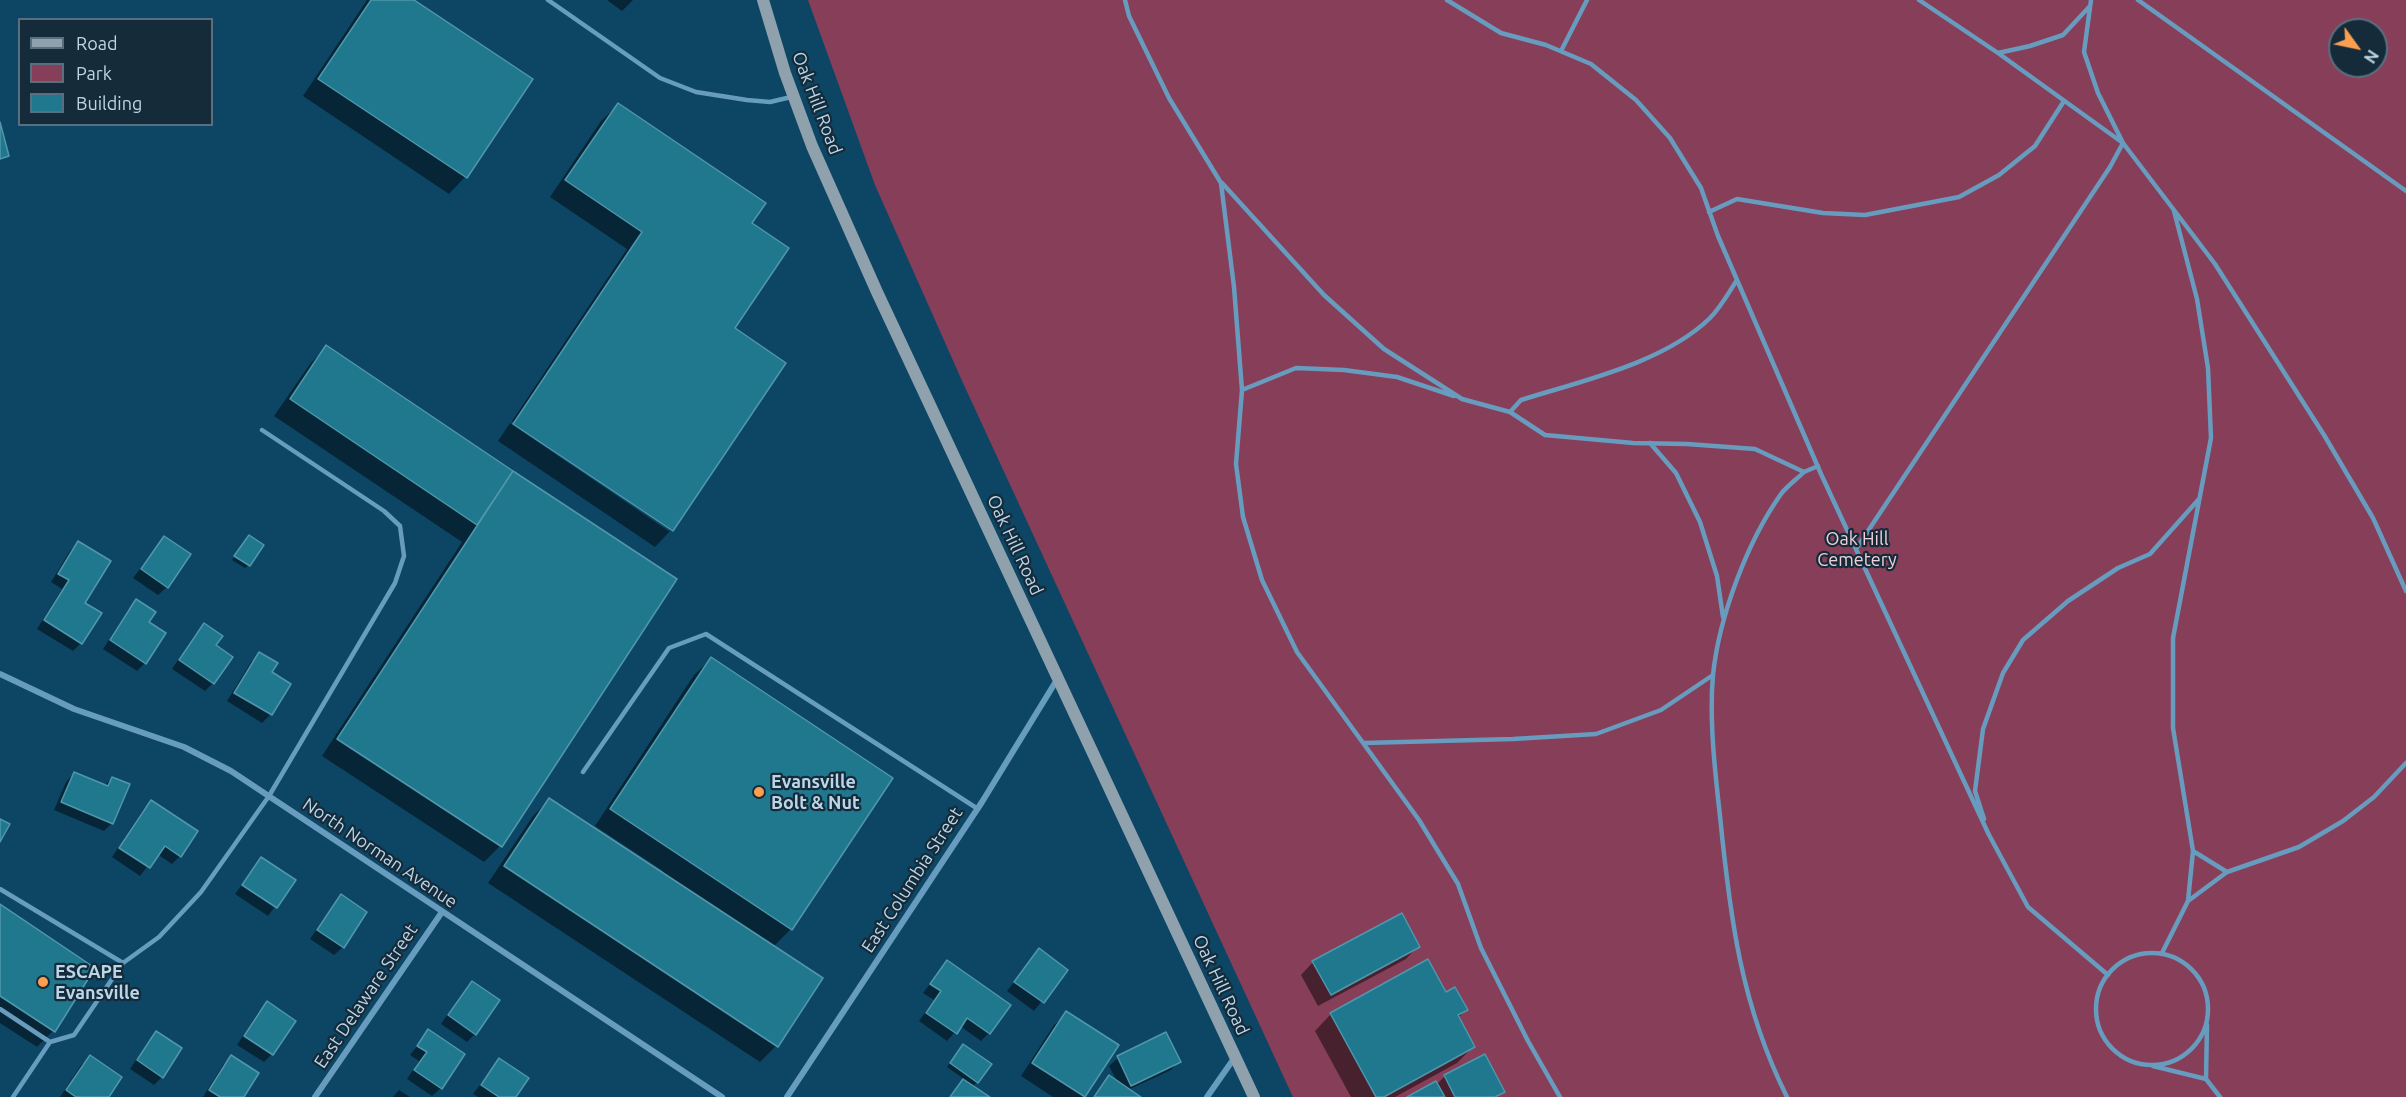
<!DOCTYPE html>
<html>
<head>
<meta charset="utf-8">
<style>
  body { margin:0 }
  #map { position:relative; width:2406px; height:1097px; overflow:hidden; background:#0d4665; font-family:Ubuntu,sans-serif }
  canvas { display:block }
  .legend { position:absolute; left:18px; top:18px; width:195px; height:108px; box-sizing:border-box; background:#152b39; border:2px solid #586f7f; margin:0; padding:8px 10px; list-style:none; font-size:18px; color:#bcd6e9 }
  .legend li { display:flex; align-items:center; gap:12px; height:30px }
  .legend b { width:30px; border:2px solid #586f7f }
  .north { position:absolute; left:2328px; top:18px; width:60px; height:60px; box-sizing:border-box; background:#152b39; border:2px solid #586f7f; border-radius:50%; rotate:123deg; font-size:16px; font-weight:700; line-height:24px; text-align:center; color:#bcd6e9 }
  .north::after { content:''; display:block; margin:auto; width:21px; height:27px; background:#fb9e50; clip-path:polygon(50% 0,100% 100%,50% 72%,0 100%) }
</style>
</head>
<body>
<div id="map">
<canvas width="2406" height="1097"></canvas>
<ul class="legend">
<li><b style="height:8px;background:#8ea1ac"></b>Road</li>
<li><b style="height:16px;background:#873e59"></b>Park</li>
<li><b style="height:16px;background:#20788e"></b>Building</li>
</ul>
<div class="north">N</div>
</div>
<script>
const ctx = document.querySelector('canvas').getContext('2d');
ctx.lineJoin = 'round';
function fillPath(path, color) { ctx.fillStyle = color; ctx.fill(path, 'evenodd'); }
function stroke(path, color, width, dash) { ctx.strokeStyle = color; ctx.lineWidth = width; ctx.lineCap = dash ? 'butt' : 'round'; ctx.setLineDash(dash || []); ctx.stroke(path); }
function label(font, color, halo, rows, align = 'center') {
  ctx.font = font + ' Ubuntu,sans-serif'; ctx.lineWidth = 4.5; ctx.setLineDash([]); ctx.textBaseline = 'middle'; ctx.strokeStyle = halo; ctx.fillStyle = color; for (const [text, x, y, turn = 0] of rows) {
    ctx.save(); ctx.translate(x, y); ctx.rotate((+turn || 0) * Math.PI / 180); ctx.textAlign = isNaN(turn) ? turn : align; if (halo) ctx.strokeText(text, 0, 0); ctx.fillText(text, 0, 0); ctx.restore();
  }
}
fillPath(new Path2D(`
  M808 0H2406V1097H1293L963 383 875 185ZM2340 30H2376V66H2340Z`), '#873e59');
fillPath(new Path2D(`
  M367 0H412L531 80 465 177 449 194 303 96Z
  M607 0H633L622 11Z
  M618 105 750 224 732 328 784 363 671 530 655 547 498 441 510 423 670 532V528L512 421 627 249 550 197 601 121Z
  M326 347 675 579 500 846 484 862 322 756 462 542 274 416 310 364Z
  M249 537V565L245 568 232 560Z
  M164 538 189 554 167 587 158 595 133 578Z
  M78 543 83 603 81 643 73 651 37 629 62 589 51 582 70 551Z
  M136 601 147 623 145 663 137 671 103 649 128 610Z
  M204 625 214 646 213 683 205 691 172 669 196 633Z
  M260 653 270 673 289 684 271 714 262 723 227 701 251 662Z
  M711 659 791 929 773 947 776 1046 760 1062 488 883 533 816 549 800 662 874 663 871 595 826 694 675Z
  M74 773 104 786 112 778V823L104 831 54 810 66 782Z
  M151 802 180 856 172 864 157 854 140 876 112 857 143 810Z
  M261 859 294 881 268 916 235 894Z
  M341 896 343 947 334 955 310 939 333 905Z
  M0 906 53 1031 37 1047 0 1023Z
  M1418 946 1406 959 1318 1006 1301 975 1313 962Z
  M1039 950 1066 970 1034 1011 1007 991Z
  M947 962 989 1033 981 1041 960 1026 947 1041 919 1021 934 1000 923 993Z
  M472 982 475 1034 467 1042 441 1024 464 991Z
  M1445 994 1466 1010 1458 1018 1473 1047 1457 1063 1395 1097H1351L1315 1031 1331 1014Z
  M267 1003 272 1054 264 1062 237 1045 259 1011Z
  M1067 1013 1117 1046 1083 1097H1053L1021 1076 1054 1025Z
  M429 1031 441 1088 432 1096 407 1079 419 1061 410 1055Z
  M156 1033 162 1077 154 1085 130 1069 148 1042Z
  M1165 1034 1179 1061 1171 1070 1128 1090 1138 1097H1093L1109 1077 1118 1083 1109 1066 1118 1058Z
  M960 1050 977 1082 972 1087 987 1097H949L964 1079 947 1067Z
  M90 1057 107 1097H60L81 1065Z
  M231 1057 243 1097H203L223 1065Z
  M499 1060 514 1097H478L473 1094Z
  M1445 1076 1503 1092 1497 1097H1410L1436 1085Z
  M399 1090 410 1097H393Z`), '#0007');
const building = new Path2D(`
  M371 0H414L533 79 467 178 318 79Z
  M618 103 766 203 752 223 789 248 735 328 786 363 673 531 513 424 642 232 565 180Z
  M0 122 9 156 0 159Z
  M326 345 513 471 477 525 290 399Z
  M513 471 677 579 502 847 337 739Z
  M249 535 264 545 250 566 234 556Z
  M164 536 191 554 168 588 141 569Z
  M78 541 111 561 85 603 102 613 82 644 44 620 69 580 58 574Z
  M136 599 156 612 149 622 166 633 146 664 110 640Z
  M204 623 223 636 216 645 233 657 214 684 179 660Z
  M259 652 278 663 272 672 291 684 272 715 234 693Z
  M711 657 893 778 792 930 610 809Z
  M74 772 108 786 112 777 130 784 113 824 61 802Z
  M549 798 823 978 778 1047 504 866Z
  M151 800 198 831 181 857 165 846 150 868 119 848Z
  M0 819 10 824 0 842Z
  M261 857 296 880 277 908 242 885Z
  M341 894 367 912 344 948 317 930Z
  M0 904 95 968 55 1032 0 996Z
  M1402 913 1420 947 1331 995 1312 961Z
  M1039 948 1068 970 1044 1003 1014 982Z
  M1428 959 1446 992 1455 987 1468 1010 1458 1015 1475 1047 1384 1097H1376L1330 1013Z
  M947 960 1011 1005 990 1034 967 1018 957 1034 926 1013 941 991 930 984Z
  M472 981 500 1000 476 1035 448 1015Z
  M267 1001 296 1021 273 1055 244 1036Z
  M1066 1011 1119 1045 1085 1097 1032 1063Z
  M428 1029 465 1054 442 1089 414 1070 427 1052 417 1046Z
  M156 1031 182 1048 163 1078 137 1060Z
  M1166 1032 1181 1062 1131 1086 1117 1056Z
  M963 1044 992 1064 978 1083 950 1063Z
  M1485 1054 1505 1092 1495 1097H1455L1444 1075Z
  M90 1055 122 1077 109 1097H76L66 1090Z
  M231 1055 259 1073 244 1097H220L209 1090Z
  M499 1058 529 1078 516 1097H499L481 1085Z
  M1109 1075 1141 1097H1094Z
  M963 1079 990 1097H950Z
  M1436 1081 1445 1097H1407Z`);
fillPath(building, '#20788e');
stroke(building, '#5097ab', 1.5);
stroke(new Path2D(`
  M548 0 660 78 696 92 747 100 770 102 791 97
  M1125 0 1129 16 1169 98 1221 183 1234 287 1242 390 1236 464 1243 517 1262 580 1297 652 1419 820 1458 884 1481 948 1528 1041 1560 1097
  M1447 0 1501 33 1546 45 1591 64 1636 100 1670 138 1701 188 1718 236 1821 474 1989 835
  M1919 0 1998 53 2030 46 2063 35 2090 6
  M2091 0 2084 52 2098 93 2123 143 2215 264 2324 435 2373 518 2406 591
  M2138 0 2406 191
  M1561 51 1587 0
  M1222 183 1324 295 1384 349 1462 399 1510 412 1521 400C1581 381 1664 363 1710 318 1721 307 1729 292 1737 280
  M2174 211 2197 299 2208 368 2211 438 2173 638V728L2193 851
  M1709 212 1737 199 1823 213 1865 215 1959 197 1999 175 2035 146 2064 101
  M1242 390 1296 368 1344 370 1397 377 1454 396
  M1510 412 1545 435 1633 443 1687 444 1755 449 1804 472 1818 466
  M1650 443 1676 473 1700 522 1717 576 1723 617
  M1856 549 2110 167 2123 143 1998 53
  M1364 743 1513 739 1596 734 1661 710 1713 675
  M583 772 669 648 706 634 978 809
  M1984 819 1975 791 1983 729 2003 673 2023 640 2068 601 2118 568 2150 554 2199 499
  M1988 833 2028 907 2108 975
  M0 889 123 963
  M2188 901 2193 851 2227 872
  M2096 1009a56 56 0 1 1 112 0a56 56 0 1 1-112 0Z
  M2162 953 2188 901 2227 872 2299 847 2343 821 2374 797 2406 763
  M0 1009 50 1042
  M2153 1066 2206 1079 2207 1025
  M2206 1079 2220 1097
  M13 1097 50 1042 74 1035 123 963 159 937 201 892 269 796 395 583 404 556 400 526 384 511 262 430
  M1787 1097C1741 1005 1730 917 1720 816 1715 772 1709 719 1713 675 1719 617 1747 542 1781 494 1787 486 1797 479 1804 472`), '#679cbf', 4.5);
stroke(new Path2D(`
  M0 674 74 709 184 747 231 771 722 1097
  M315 1097 442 912
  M787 1097 982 802 1058 678
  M1207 1097 1235 1057`), '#679cbf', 6);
stroke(new Path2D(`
  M763 0 785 73 812 146 877 292 1254 1097`), '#8ea1ac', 12);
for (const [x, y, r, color] of [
  [759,792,6,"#fb9e50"],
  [43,982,6,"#fb9e50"]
]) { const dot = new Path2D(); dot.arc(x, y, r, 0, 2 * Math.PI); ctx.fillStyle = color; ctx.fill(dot); stroke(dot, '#152b39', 2); }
label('18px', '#bcd6e9', '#152b39', [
  ["Oak Hill Road",817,103,69],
  ["Oak Hill Road",1015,545,65],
  ["North Norman Avenue",380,853,34],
  ["East Columbia Street",912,880,-57],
  ["Oak Hill Road",1221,985,65],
  ["East Delaware Street",366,996,-56]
]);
label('18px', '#eed1d9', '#152b39', [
  ["Oak Hill",1857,539],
  ["Cemetery",1857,560]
]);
label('bold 18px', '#bcd6e9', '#152b39', [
  ["Evansville",771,782],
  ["Bolt & Nut",771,803],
  ["ESCAPE",55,972],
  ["Evansville",55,993]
], 'left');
</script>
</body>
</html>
